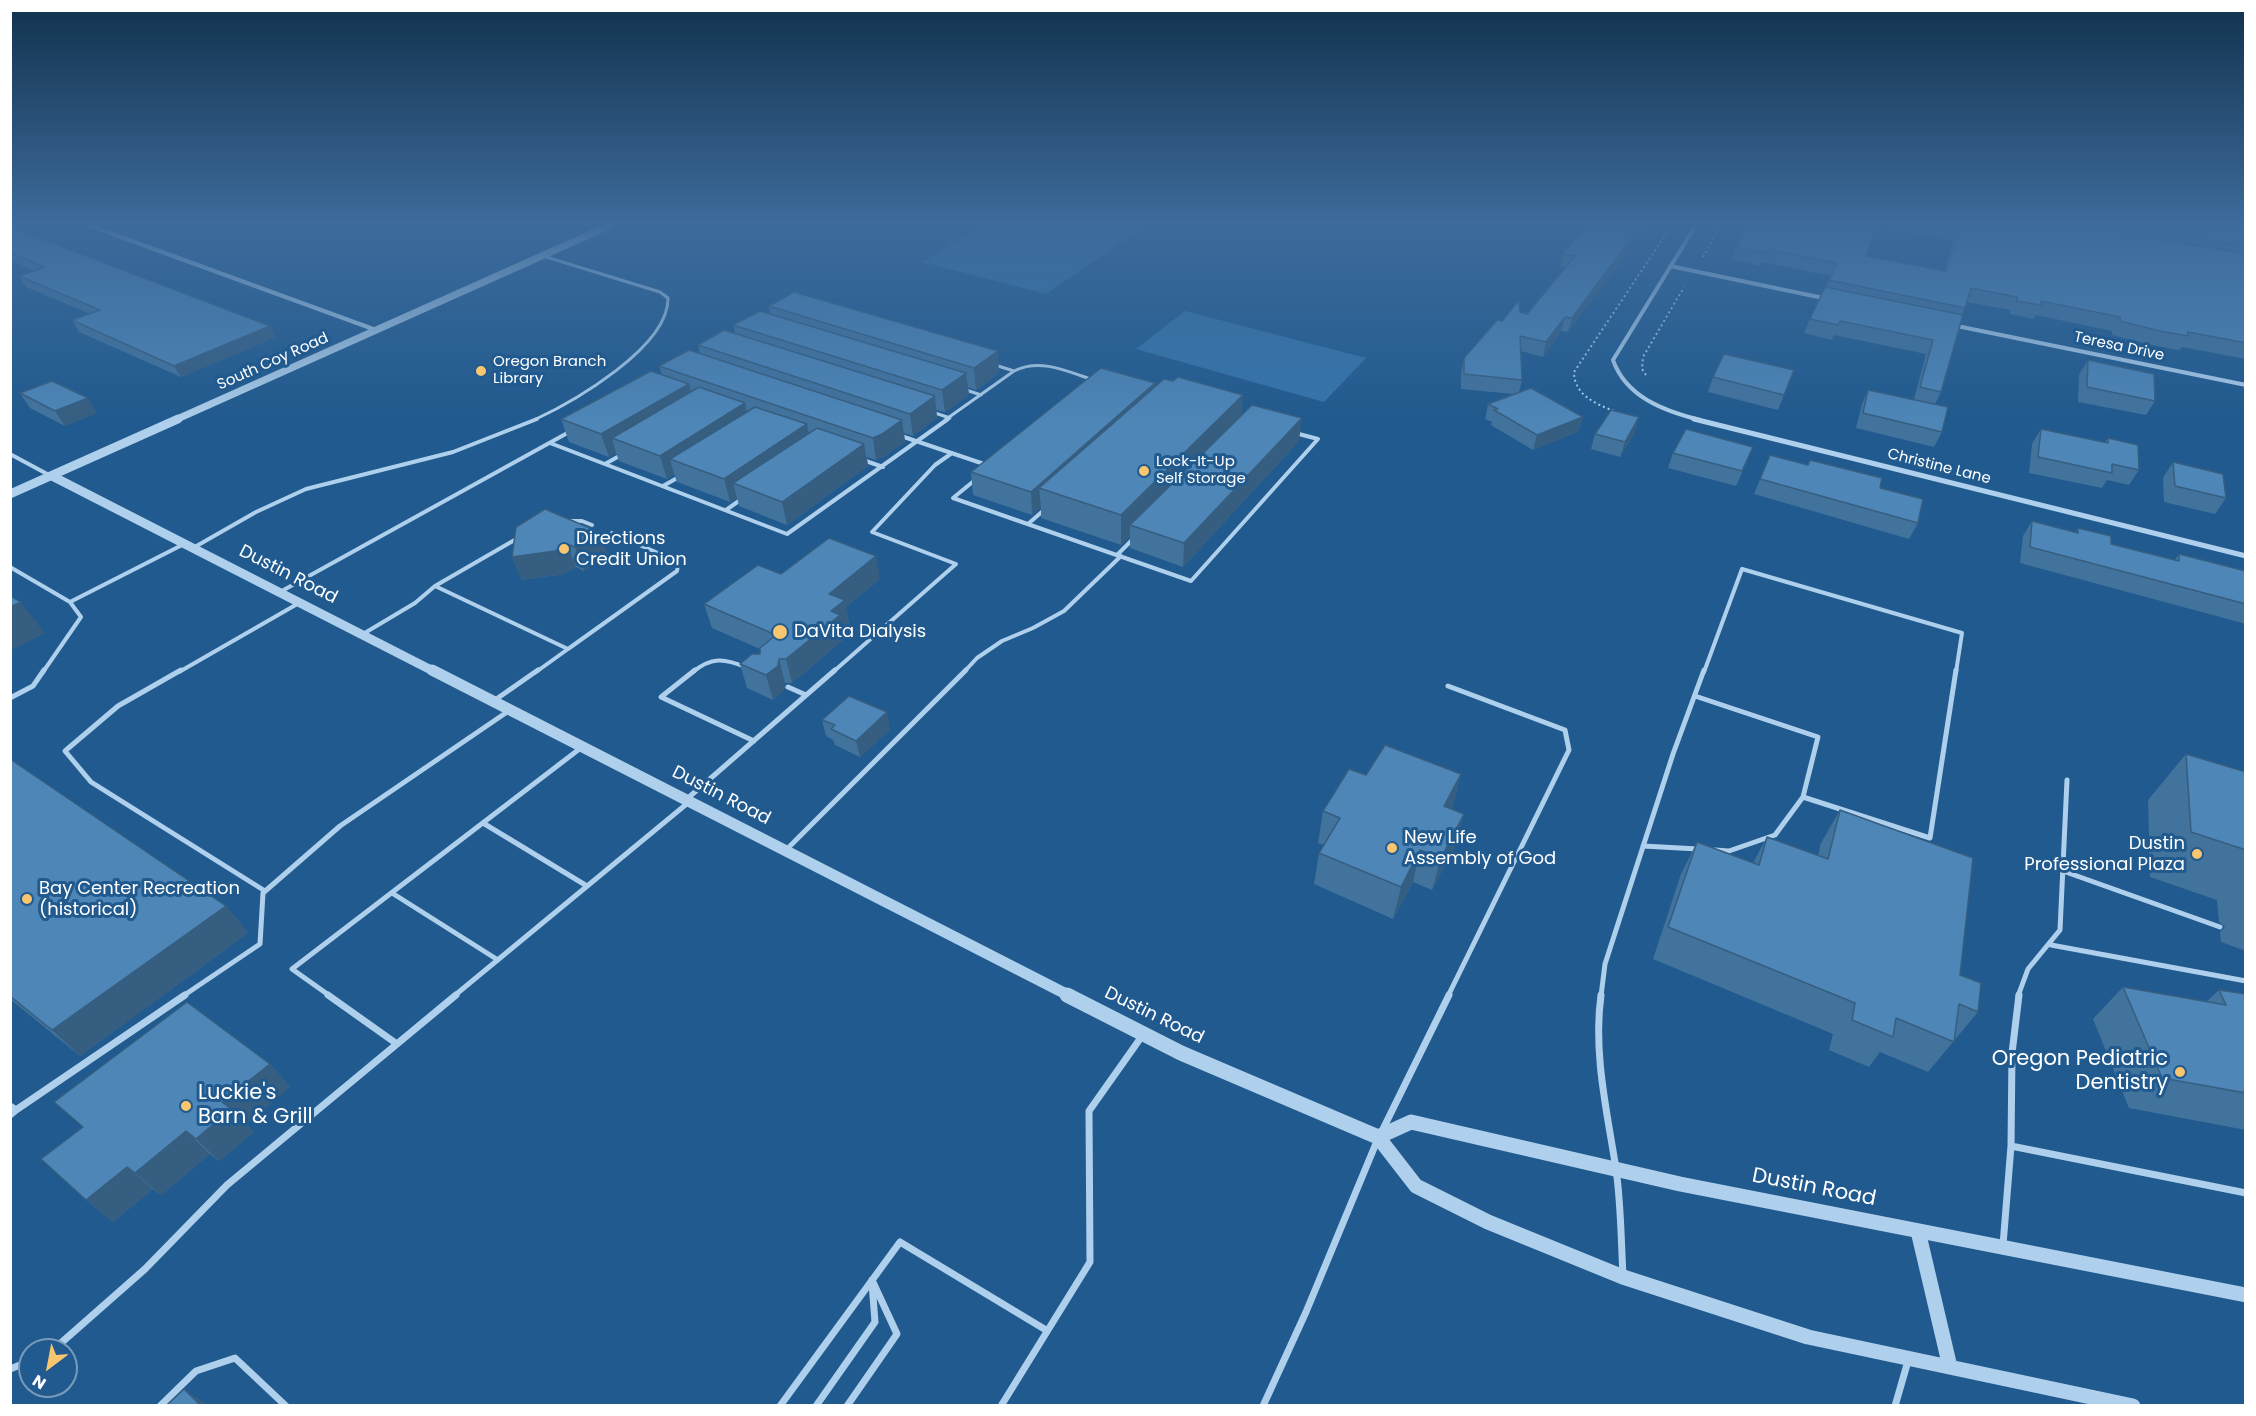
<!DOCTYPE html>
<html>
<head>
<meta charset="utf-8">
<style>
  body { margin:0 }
  #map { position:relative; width:2256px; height:1416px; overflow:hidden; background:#215a8e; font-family:Poppins,sans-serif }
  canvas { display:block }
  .frame { position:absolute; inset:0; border:12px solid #fff; pointer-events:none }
  .north { position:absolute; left:18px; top:1338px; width:60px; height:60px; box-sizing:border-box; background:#215a8e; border:2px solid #7a9cbb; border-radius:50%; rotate:212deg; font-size:16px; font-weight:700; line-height:24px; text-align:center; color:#fff }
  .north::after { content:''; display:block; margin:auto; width:21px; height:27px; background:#f9c670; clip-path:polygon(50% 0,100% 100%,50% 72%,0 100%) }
</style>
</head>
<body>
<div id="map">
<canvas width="2256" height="1416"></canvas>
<div class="frame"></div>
<div class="north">N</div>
</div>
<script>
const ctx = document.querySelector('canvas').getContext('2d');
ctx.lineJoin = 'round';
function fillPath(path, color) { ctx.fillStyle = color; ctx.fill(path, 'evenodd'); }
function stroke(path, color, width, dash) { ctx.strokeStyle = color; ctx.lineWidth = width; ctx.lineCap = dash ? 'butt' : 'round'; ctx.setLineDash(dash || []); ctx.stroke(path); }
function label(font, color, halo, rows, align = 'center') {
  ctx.font = font + ' Poppins,sans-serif'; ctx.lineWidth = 6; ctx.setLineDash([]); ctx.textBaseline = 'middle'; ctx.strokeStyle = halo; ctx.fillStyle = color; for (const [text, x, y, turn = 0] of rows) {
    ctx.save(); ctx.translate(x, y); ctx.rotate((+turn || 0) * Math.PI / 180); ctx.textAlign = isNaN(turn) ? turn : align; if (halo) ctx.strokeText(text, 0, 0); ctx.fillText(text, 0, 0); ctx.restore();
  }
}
fillPath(new Path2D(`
  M984 225H1146L1046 294 922 262Z
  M1185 311 1366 358 1324 402 1136 349Z`), '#3474ab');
stroke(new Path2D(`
  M1703 257 1721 225
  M1646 375 1642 369 1643 357 1684 287
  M1614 411C1596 404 1574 395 1574 372L1670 228`), '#afd0ec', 2, [2, 3]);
stroke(new Path2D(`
  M1014 371C1040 358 1067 371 1093 380
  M963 389 981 395
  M932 412 950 418
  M534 420C573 402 669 347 668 298L660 292 543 256
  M945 420 1014 371 995 365`), '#afd0ec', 3);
stroke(new Path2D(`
  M901 436 987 465
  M550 443 787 534 948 419
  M10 454 49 475
  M863 460 883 467
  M605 464 621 455
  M975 480 953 498 1191 581 1318 439 1295 433
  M663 486 679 477
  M726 510 743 498
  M568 521H582L592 525
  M1028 524 1044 510
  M193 548 256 512 306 489 453 452 537 419
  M1117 555 1134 538
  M10 567 70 602
  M435 586 518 538
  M280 592 571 431
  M363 634 415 603 435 586 568 649 536 672
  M568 649 677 571 678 565 674 560 612 533
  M43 672 81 617 70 602 184 544
  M179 672 299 603
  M693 672C711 657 724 658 745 667
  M833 672 956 564 872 532 935 465 952 453
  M964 672 977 658 1002 641 1033 628 1064 611 1121 556
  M1704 672 1742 569 1962 633 1956 672`), '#afd0ec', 4);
stroke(new Path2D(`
  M181 670 118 706 65 751 91 782 265 891
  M695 670 661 697 754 741
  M1448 686 1565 730 1569 750 1448 996
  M788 687 806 695
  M1695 696 1818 737 1803 797
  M10 698 33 686 44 670
  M495 700 538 670
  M688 798 835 670
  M483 823 587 886
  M1643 846 1698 849
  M787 849 966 670
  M1715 850 1729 851 1775 835 1803 797 1930 838 1956 670
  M2063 871 2220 927
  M392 893 498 960
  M2051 945 2246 981
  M183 996 260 944 263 893 340 826 510 710
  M330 996 292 969 582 747
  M454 996 689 802
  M1601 996 1605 964 1673 754 1704 670
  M2018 996 2028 969 2060 930 2067 780`), '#afd0ec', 5);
stroke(new Path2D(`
  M328 995 397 1044
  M1601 995C1593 1053 1607 1111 1616 1169 1621 1204 1621 1240 1623 1275
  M10 1106 16 1110 10 1115
  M16 1110 185 995
  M1382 1131 1449 995
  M2011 1146 2012 1053 2019 995
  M2003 1245 2011 1146 2246 1193
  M53 1350 145 1269 227 1185 456 995
  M10 1369 30 1361
  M160 1406 196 1371 235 1358 286 1406
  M780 1406 900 1242 1046 1330
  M816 1406 875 1322 872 1283
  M847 1406 897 1334 872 1280
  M1001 1406 1090 1262 1089 1111 1142 1036
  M1263 1406 1306 1312 1377 1141
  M1895 1406 1908 1361`), '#afd0ec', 7);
stroke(new Path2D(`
  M88 225 376 330
  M1696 225 1613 360C1626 397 1664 411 1700 420
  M1670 266 1828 299
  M1952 325 2246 385`), '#afd0ec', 4);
stroke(new Path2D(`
  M1694 419 2246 556`), '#afd0ec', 5);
stroke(new Path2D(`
  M175 420 611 225`), '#afd0ec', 7);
stroke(new Path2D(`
  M52 476 435 672
  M10 494 178 419`), '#afd0ec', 9);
stroke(new Path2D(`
  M432 670 1070 996`), '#afd0ec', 11);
stroke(new Path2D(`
  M1067 995 1181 1053 1378 1137 1416 1186 1488 1222 1623 1277 1808 1337 2133 1406
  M1378 1137 1411 1122 1680 1184 2246 1295
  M1918 1231 1950 1367`), '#afd0ec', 15);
fillPath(new Path2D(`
  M1586 225H1647L1626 255 1568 332 1561 331 1543 357 1521 351 1522 380 1519 392 1583 417 1578 432 1533 450 1491 425 1492 422 1485 419 1488 404 1513 394 1461 389V373L1464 358 1502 321 1520 312 1527 314 1565 268 1560 267 1563 254Z
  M1748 225H2246V359L2182 347 2179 350 2152 345 2112 335V331L2036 315 2033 319 2010 314V310L1967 302 1962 315 1941 392 1935 404 1942 432 1934 447 1856 428 1862 404 1868 390 1914 399 1926 354 1834 335 1832 340 1804 333 1810 319 1831 276 1762 262 1760 266 1732 260 1736 247ZM1876 226 1953 240 1944 271 1866 256Z
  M10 227 270 326 276 337 181 377 79 332 72 320 90 314 26 287 19 276 35 271 10 261Z
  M769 306 999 373 976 390 968 387 969 395 945 412 936 410 937 418 913 436 904 433 905 442 885 456 876 460 867 457 868 466 787 525 739 506 737 498 730 502 677 482 674 474 667 479 619 461 616 453 609 457 569 442 561 419 662 374 659 366 700 353 698 345 735 333 733 325 770 315Z
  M2088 360 2155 401 2146 415 2078 402 2079 375Z
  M1794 370 1778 410 1708 392 1713 377Z
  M1155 387 1242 415 1299 441 1183 567 1130 548V536L1121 545 1041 518V507L1032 515 973 495 971 472Z
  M20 393 97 413 65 426 30 408Z
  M2041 429 2105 442 2108 438 2139 470 2129 485 2107 480 2102 488 2029 473 2032 444Z
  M1635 432 1620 457 1591 449 1595 434Z
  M1673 453 1747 462 1736 486 1668 468Z
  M1770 455 1880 488 1918 523 1909 539 1754 494Z
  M2173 462 2226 498 2215 514 2164 502 2163 478Z
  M2032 521 2076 532 2078 528 2111 544 2175 560 2179 554 2246 571V624L2020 563 2023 536Z
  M599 532 608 555 584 571 576 567 564 574 522 580 512 557Z
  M781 574 880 579 846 607 849 624 843 630 844 639 792 683H785L784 690 773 700 747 688 740 664 760 654V649L712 628 704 604Z
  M822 720 890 729 860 757 835 745 833 740 826 736Z
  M2186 754 2246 772V951L2221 942 2220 932 2225 927 2219 922 2217 900 2150 877 2148 800Z
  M10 759 226 906 248 933 80 1056 10 999Z
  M1461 774 1453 806 1451 809 1464 814 1455 846 1432 890 1413 882 1393 919 1314 884 1319 853 1324 845 1318 843 1323 811 1366 775Z
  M1840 810 1960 975 1978 1012 1928 1072 1880 1052 1869 1067 1829 1050 1833 1034 1653 959 1681 874 1697 842 1753 863 1767 837 1818 855 1821 843Z
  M2123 987 2206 1002 2219 990 2246 994V1130L2129 1108 2093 1019Z
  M270 1064 290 1087 246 1124 254 1132 219 1161 210 1154 161 1195 153 1189 113 1222 86 1200Z`), '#42739d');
fillPath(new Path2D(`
  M1641 225H1647L1626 255 1568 332 1572 318Z
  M1565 317 1561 331 1543 357 1546 342Z
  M270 326 276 337 181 377 174 366Z
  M998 351 999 373 976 390 974 368Z
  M966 373 969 395 945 412 942 390Z
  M1155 383 1154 405 1039 488 1041 507 1032 515 1031 492Z
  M689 384 695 406 612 438 616 453 609 457 601 434Z
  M1243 395 1241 424 1130 525V536L1121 545V515Z
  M935 396 937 418 913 436 910 414Z
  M88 398 97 413 65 426 55 411Z
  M745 403 750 425 670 459 674 474 667 479 660 456Z
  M1583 417 1578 432 1533 450 1537 435Z
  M1639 417 1635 432 1620 457 1625 442Z
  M1302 418 1299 441 1183 567 1184 543Z
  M902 420 905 442 885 456 876 460 873 438Z
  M807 424 811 447 733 483 737 498 730 502 724 479Z
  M864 444 868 466 787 525 782 502Z
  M599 532 608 555 584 571 575 547Z
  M567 544 576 567 564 574 522 580 512 557Z
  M876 556 880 579 846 607 849 624 843 630 844 639 792 683 786 659 829 594Z
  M21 602 45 633 10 651V607Z
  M779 659 785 683 784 690 773 700 766 675Z
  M887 712 890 729 860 757 856 741Z
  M1461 774 1453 806 1435 838 1444 806Z
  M1464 814 1455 846 1432 890 1441 858Z
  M1420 850 1413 882 1393 919 1401 887Z
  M226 906 248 933 80 1056 52 1030Z
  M270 1064 290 1087 246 1124 254 1132 219 1161 196 1139 222 1102Z
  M186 1131 210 1154 161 1195 135 1173Z
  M127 1167 153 1189 113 1222 86 1200Z
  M184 1389 209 1406H201Z`), '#365e80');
const building = new Path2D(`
  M1586 225H1641L1572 318 1565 317 1546 342 1520 336 1522 380 1464 374V358L1497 320 1502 321 1519 300 1520 312 1527 314 1575 256 1563 254Z
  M1748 225H1877L1866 256 1946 271 1959 227 1951 225H2079L2246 254V343L2188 332V336L2160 331 2120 321V317L2041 301V305L2017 301V297L1971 288 1965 308 1829 280 1837 263 1767 249 1765 253 1736 247Z
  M2121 225H2246V246Z
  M10 227 270 326 174 366 72 320 100 310 19 276 45 267 10 253Z
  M1825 287 1963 315 1941 392 1920 387 1933 340 1840 321 1838 325 1810 319Z
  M794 292 998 351 974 368 769 306Z
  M760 311 966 373 942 390 733 325Z
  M724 330 935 396 910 414 698 345Z
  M689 350 902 420 882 434 873 438 659 366Z
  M1724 354 1794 370 1784 395 1713 377Z
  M2088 360 2154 374 2155 401 2087 387Z
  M1101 368 1155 383 1031 492 971 472Z
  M651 371 689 384 601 434 561 419Z
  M1178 377 1243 395 1121 515 1039 488 1164 379 1173 381Z
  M52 381 88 398 55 411 20 393Z
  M699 387 745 403 660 456 612 438Z
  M1531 388 1583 417 1537 435 1494 410 1498 409 1488 404Z
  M1868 390 1948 407 1942 432 1863 413Z
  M1252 405 1302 418 1184 543 1130 525Z
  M755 407 807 424 724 479 670 459Z
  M1611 410 1639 417 1625 442 1595 434Z
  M817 428 864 444 782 502 733 483Z
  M1686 429 1753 447 1742 471 1673 453Z
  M2041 429 2108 443V438L2138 445 2139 470 2112 464V473L2038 457Z
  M1770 455 1808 465 1810 460 1882 478 1880 488 1923 499 1918 523 1760 479Z
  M2173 462 2223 474 2226 498 2175 486Z
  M545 509 599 532 575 547 567 544 555 551 512 557 516 527Z
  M2032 521 2078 533V528L2111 536V544L2179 561V554L2246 571V604L2030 547Z
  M829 538 876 556 829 594 845 600 831 611 840 615 786 659H779L778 666 766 675 740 664 752 654H760V648L776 635 704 604 758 565 781 574Z
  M10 596 21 602 10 607Z
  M849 696 887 712 856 741 831 729 835 725 822 720Z
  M1385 745 1461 774 1444 806 1464 814 1441 858 1420 850 1401 887 1319 853 1340 818 1323 811 1349 769 1366 775Z
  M2186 754 2246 772V850L2191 832Z
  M10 759 226 906 52 1030 10 996Z
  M1840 810 1973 858 1960 975 1981 983 1978 1012 1959 1004 1954 1042 1896 1018 1893 1037 1852 1020 1855 1003 1668 927 1697 842 1759 865 1767 837 1828 859Z
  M2123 987 2226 1005 2219 990 2246 994V1093L2162 1078Z
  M187 1002 270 1064 222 1102 231 1109 196 1139 186 1131 135 1173 127 1167 86 1200 41 1159 83 1127 54 1102Z
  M184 1389 201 1406H166Z`);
fillPath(building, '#4d86b7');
stroke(building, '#365e80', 1.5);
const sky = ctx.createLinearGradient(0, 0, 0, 423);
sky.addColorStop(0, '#12324e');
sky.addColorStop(0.53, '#3d6b9b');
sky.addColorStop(1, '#3d6b9b00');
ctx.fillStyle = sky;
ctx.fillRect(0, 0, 2256, 423);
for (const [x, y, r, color] of [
  [481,371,6,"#f9c670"],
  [1144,471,6,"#f9c670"],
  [564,549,6,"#f9c670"],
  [780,632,8,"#f9c670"],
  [1392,848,6,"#f9c670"],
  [2197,854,6,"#f9c670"],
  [27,899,6,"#f9c670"],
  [2180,1072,6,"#f9c670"],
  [186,1106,6,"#f9c670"]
]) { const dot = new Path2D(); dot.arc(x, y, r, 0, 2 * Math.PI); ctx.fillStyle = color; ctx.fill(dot); stroke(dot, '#215a8e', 2); }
label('15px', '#fff', '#215a8e', [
  ["Teresa Drive",2119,347,12],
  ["South Coy Road",273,362,-24],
  ["Christine Lane",1939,467,14]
]);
label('15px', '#fff', '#215a8e', [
  ["Oregon Branch",493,362],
  ["Library",493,379],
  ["Lock-It-Up",1156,462],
  ["Self Storage",1156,479]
], 'left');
label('18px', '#fff', '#215a8e', [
  ["Directions",576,539],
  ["Credit Union",576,560],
  ["DaVita Dialysis",794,632],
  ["New Life",1404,838],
  ["Assembly of God",1404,859],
  ["Dustin",2185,844,"right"],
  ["Professional Plaza",2185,865,"right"],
  ["Bay Center Recreation",39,889],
  ["(historical)",39,910]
], 'left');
label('18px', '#fff', '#215a8e', [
  ["Dustin Road",288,575,27],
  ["Dustin Road",721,796,27],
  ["Dustin Road",1154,1016,26]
]);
label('21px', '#fff', '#215a8e', [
  ["Oregon Pediatric",2168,1060],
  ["Dentistry",2168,1084],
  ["Luckie's",198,1094,"left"],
  ["Barn & Grill",198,1118,"left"]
], 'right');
label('21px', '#fff', '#215a8e', [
  ["Dustin Road",1814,1188,11]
]);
</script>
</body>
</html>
